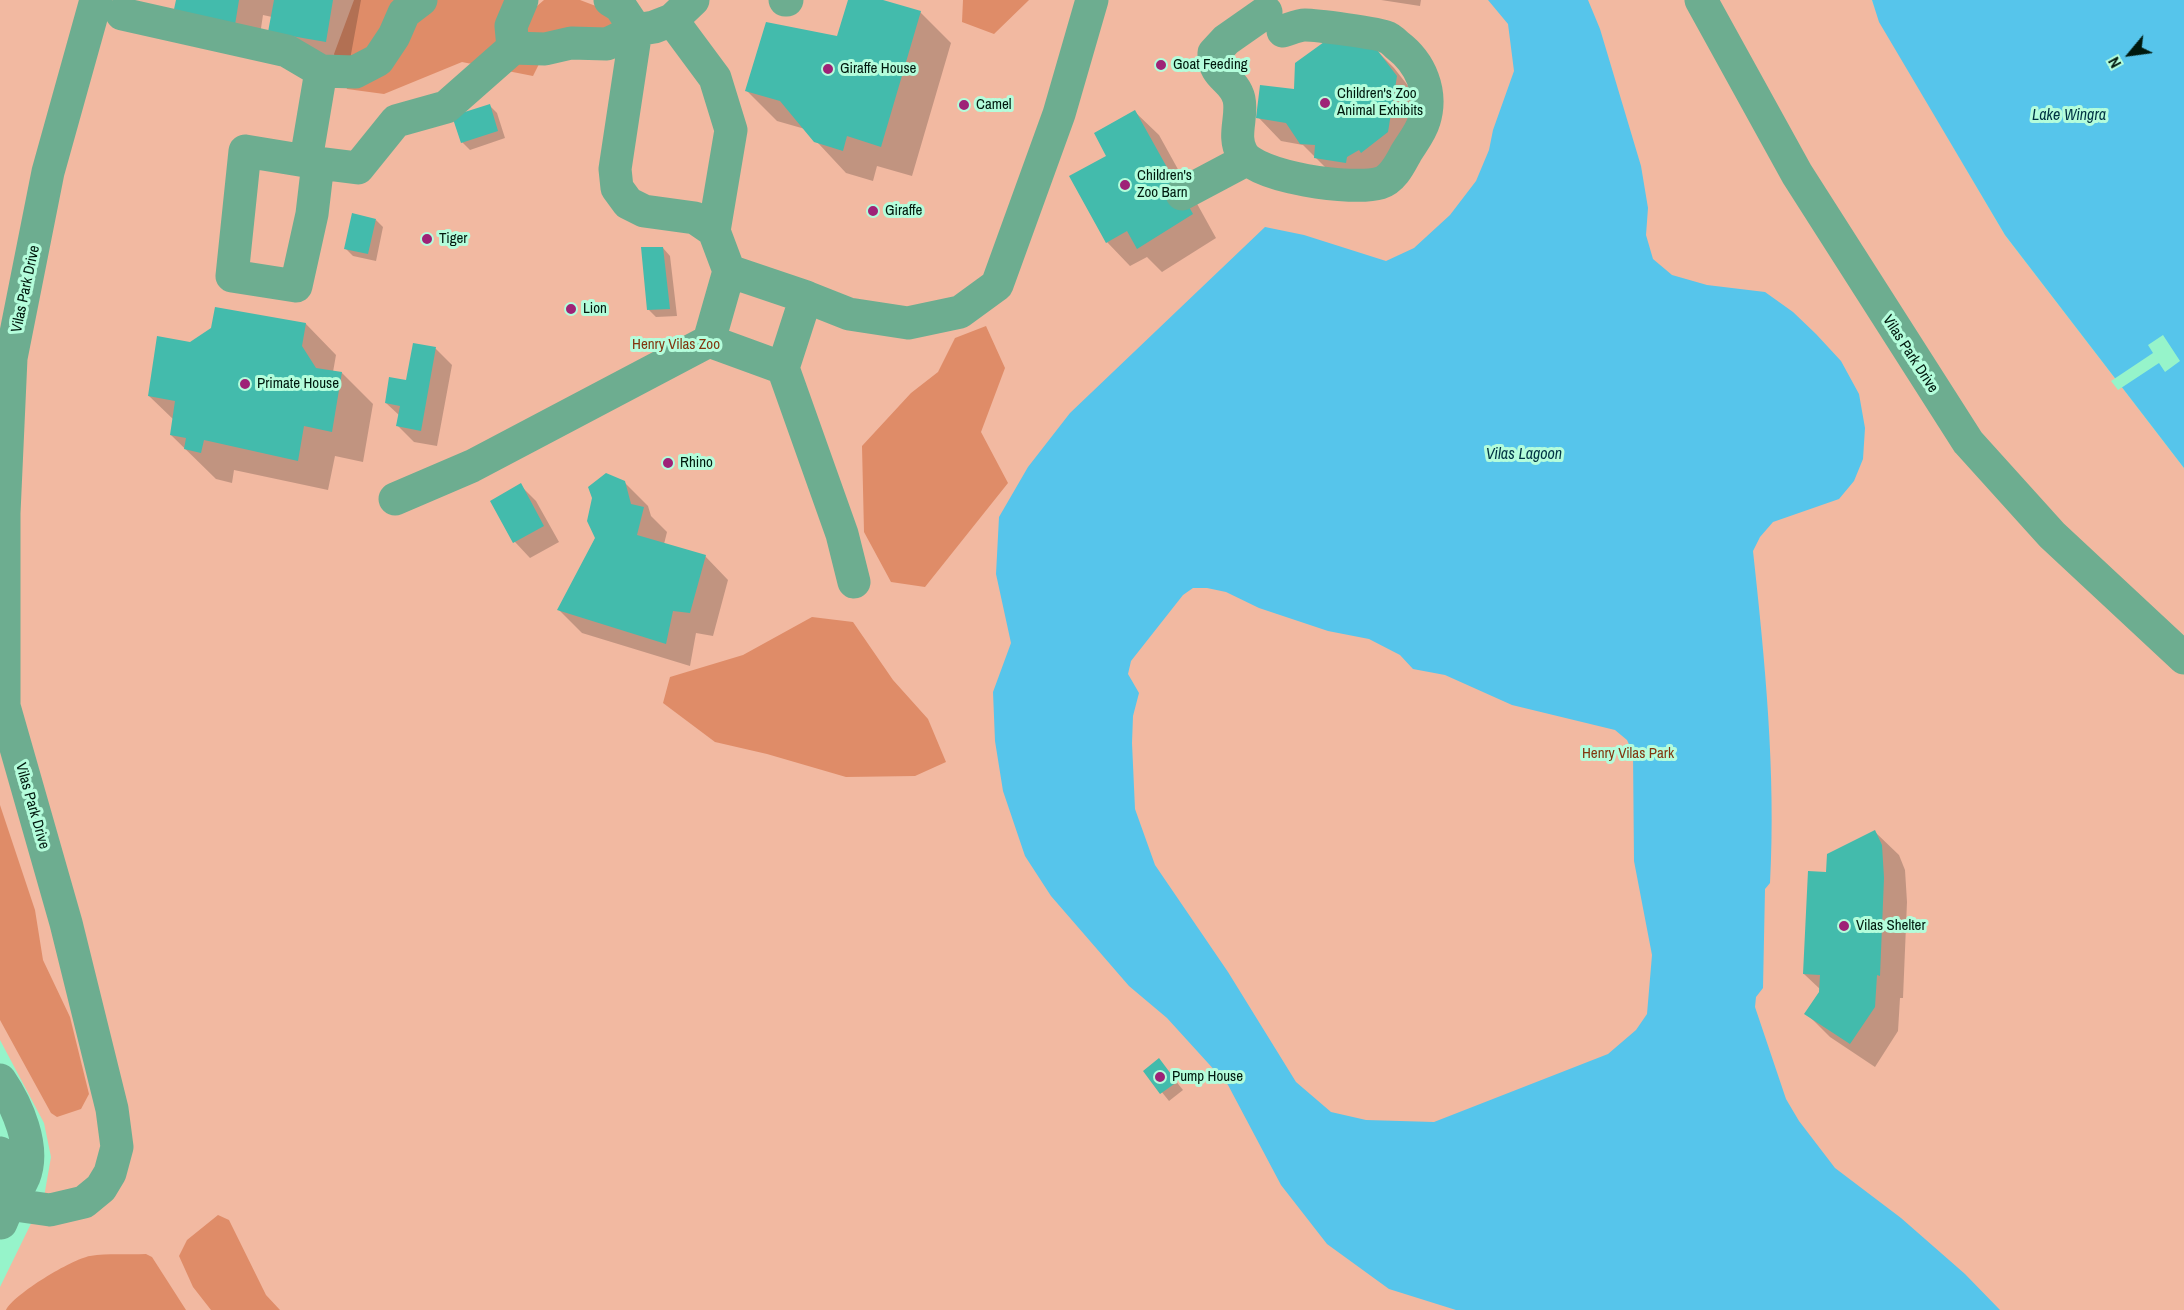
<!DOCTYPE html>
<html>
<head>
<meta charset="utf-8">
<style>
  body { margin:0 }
  #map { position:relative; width:2184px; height:1310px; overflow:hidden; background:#96f4ca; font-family:"Archivo Narrow",sans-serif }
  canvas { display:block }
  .north { position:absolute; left:2100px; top:24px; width:60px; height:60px; -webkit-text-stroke:4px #b4fddb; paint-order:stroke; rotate:241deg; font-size:16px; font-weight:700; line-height:24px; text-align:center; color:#00190e }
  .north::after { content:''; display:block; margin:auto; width:21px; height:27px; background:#00190e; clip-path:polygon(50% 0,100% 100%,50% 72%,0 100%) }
</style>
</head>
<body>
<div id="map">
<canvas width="2184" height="1310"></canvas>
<div class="north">N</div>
</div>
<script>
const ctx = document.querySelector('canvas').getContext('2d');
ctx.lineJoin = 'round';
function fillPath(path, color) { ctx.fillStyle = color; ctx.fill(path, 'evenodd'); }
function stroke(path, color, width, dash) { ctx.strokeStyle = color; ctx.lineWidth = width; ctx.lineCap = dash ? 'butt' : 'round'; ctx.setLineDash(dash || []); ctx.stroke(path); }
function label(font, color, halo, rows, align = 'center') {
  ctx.font = font + ' "Archivo Narrow",sans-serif'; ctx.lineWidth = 6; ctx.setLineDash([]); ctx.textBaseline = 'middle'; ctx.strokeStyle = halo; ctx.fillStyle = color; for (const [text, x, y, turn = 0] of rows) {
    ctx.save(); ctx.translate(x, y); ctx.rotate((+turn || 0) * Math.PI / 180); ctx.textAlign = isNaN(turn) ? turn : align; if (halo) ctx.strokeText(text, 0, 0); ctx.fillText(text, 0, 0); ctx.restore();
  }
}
fillPath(new Path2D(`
  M0 0H1872L1880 22 2005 235 2184 468V1310H0V1287L44 1197 51 1157 44 1123 0 1040Z`), '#f2b9a1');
fillPath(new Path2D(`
  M354 0H527L537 6 544 0H580L622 16 626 24 542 58 533 76 462 62 384 94 347 89 334 54Z
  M963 0H1029L994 34 962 22Z
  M986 326 1005 368 981 432 1008 483 925 587 891 582 864 532 862 446 911 393 938 372 955 338Z
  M812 617 853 622 893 680 928 719 946 762 915 776 846 777 767 754 715 742 663 703 670 677 743 655Z
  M0 805 35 910 43 960 70 1017 89 1094 81 1109 57 1117 51 1113 0 1020Z
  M218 1215 229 1220 266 1295 280 1310H211L193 1287 179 1256 187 1240Z
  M146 1254 152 1257 186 1310H6C14 1294 72 1259 90 1256 108 1253 128 1255 146 1254Z`), '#df8c68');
fillPath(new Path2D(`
  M1488 0H1588L1600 29 1641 166 1648 208 1646 235 1653 259 1672 275 1707 285 1765 292 1793 312 1816 334 1841 361 1859 394 1865 428 1863 459 1854 481 1839 499 1773 522 1760 537 1753 551C1765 662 1776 772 1770 883L1765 889 1763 988 1756 997 1755 1007 1786 1099 1799 1121 1835 1168 1901 1218 1965 1274 2000 1310H1456L1389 1289 1327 1244 1281 1185 1228 1085 1167 1018 1129 986 1051 896 1025 856 1003 791 995 741 993 692 1011 643 996 574 999 517 1028 467 1070 413 1265 227 1304 235 1386 261 1414 248 1450 215 1476 181 1489 150 1493 130 1514 71 1508 24ZM1193 588H1207L1226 592 1259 608 1328 631 1369 639 1400 655 1413 669 1445 675 1512 705 1615 730 1627 740 1633 753 1634 861 1652 955 1647 1014 1636 1030 1608 1054 1434 1122 1366 1120 1331 1112 1296 1082 1228 972 1155 865 1135 809 1132 743 1133 716 1139 693 1128 674 1131 661 1183 595Z
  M1872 0H2184V468L2005 235 1879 22Z`), '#56c5eb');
fillPath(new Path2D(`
  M2163 335 2180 361 2165 372 2159 363 2118 390 2111 381 2153 353 2148 345Z`), '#96f4ca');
fillPath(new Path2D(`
  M178 0H361L349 65 293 55 272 17 263 15 258 48Z
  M849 0H877L920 12 951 43 912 176 877 166 873 181 846 173 805 129 777 121 747 91 838 38Z
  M1381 0H1421L1420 6Z
  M1370 44 1394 68 1420 101 1411 156 1339 181 1303 145 1281 141 1258 117Z
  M489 105 497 113 505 138 470 150 462 142Z
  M1135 112 1159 135 1216 238 1162 272 1147 257 1130 266 1107 242 1108 156Z
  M376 220 383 227 376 261 353 256 345 248Z
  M663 248 670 256 677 316 656 317 649 310Z
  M306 324 336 355 333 372 342 373 373 404 363 462 335 456 328 490 234 470 232 483 216 479 171 435 174 420 149 396 190 343Z
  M414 345 436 349 452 365 437 446 414 442 398 426 400 416 386 403 408 382Z
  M624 482 648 506 651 516 667 532 664 544 705 556 728 580 713 636 696 633 690 666 582 633 559 610Z
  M520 485 536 501 559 542 530 558 515 542 492 501Z
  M1875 832 1899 855 1905 870 1907 902 1903 998H1900L1898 1031 1875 1067 1830 1037 1806 1013 1821 990 1804 974 1828 874Z
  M1159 1060 1183 1090 1169 1101 1145 1071Z`), '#0003');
fillPath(new Path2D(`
  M176 0H239L235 25 173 14Z
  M274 0H333L326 42 268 32Z
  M848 0H883L921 11 881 147 847 136 843 151 814 142 780 101 745 91 766 22 837 36Z
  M1331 37 1371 42 1397 76 1388 132 1361 153 1359 150 1347 157 1346 163 1314 158 1315 145 1300 144 1286 123 1256 118 1260 85 1294 89 1295 63Z
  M490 104 498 131 461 143 452 116Z
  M1135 110 1193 214 1137 249 1127 231 1106 243 1069 176 1106 156 1094 133Z
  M352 213 376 219 368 254 344 249Z
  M641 247H663L670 309 647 310Z
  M215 307 306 323 302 346 316 368 342 372 332 432 304 426 298 461 204 440 201 453 184 449 186 438 170 435 175 401 148 396 157 336 190 342 211 328Z
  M413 343 436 347 421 431 396 426 400 406 385 403 389 377 406 380Z
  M606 473 625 481 631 504 644 507 637 535 706 555 690 613 673 611 666 644 557 610 595 538 587 521 592 498 588 487Z
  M521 483 544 526 513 543 490 501Z
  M1875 830 1882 845 1884 878 1880 976 1877 975 1875 1007 1850 1044 1804 1014 1819 992 1820 975 1803 974 1808 871 1826 872 1827 854Z
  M1159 1058 1177 1082 1160 1094 1143 1071Z`), '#43bbac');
stroke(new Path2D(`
  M610 0 620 6 636 30 615 169 617 188 628 203 644 211 695 218 714 231 729 271 709 341 783 368 806 297 729 271
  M785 0H787
  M1701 0 1797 174 1968 442 2052 535 2184 658
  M1266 12 1226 40 1214 53C1213 78 1234 78 1239 99 1243 117 1232 136 1242 153 1255 178 1354 191 1380 183 1393 179 1400 164 1406 153 1412 143 1421 132 1424 121 1433 92 1421 63 1397 45 1394 42 1390 38 1386 37 1378 33 1315 25 1305 25 1298 25 1290 29 1283 31
  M122 14 287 51 321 71
  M672 20 715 78 731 130 714 231
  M513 48 511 26 522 0
  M245 151 318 163 312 214 296 286 232 276Z
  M306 160 321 71 355 72 378 60 394 36 404 13 421 0
  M318 163 358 168 396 121 446 107 513 48 545 49 571 43 607 44 636 30 654 27 672 20 693 0
  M1182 194 1246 160
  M806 297 849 314 908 323 960 312 997 285 1059 114 1092 0
  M783 368 842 534 854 582
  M395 499 472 466 709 341
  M0 1080C17 1105 36 1147 24 1177 17 1193 7 1207 1 1223
  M0 1153 7 1177 8 1204
  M8 1204 50 1210 84 1202 101 1188 110 1173 117 1147 112 1109 66 923 4 706V513L11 358 48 172 96 0`), '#6dad90', 33);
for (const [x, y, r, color] of [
  [1161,65,6,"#9e2277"],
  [828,69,6,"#9e2277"],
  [1325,103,6,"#9e2277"],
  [964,105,6,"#9e2277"],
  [1125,185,6,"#9e2277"],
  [873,211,6,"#9e2277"],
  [427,239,6,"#9e2277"],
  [571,309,6,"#9e2277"],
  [245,384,6,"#9e2277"],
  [668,463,6,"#9e2277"],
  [1844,926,6,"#9e2277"],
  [1160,1077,6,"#9e2277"]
]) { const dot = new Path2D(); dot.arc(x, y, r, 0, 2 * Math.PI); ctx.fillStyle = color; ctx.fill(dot); stroke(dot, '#b4fddb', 2); }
label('15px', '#00190e', '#b4fddb', [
  ["Goat Feeding",1173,65],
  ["Giraffe House",840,69],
  ["Children's Zoo",1337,94],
  ["Animal Exhibits",1337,111],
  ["Camel",976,105],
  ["Children's",1137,176],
  ["Zoo Barn",1137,193],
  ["Giraffe",885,211],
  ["Tiger",439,239],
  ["Lion",583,309],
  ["Primate House",257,384],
  ["Rhino",680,463],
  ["Vilas Shelter",1856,926],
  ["Pump House",1172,1077]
], 'left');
label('15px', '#00190e', '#b4fddb', [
  ["Vilas Park Drive",26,289,-78],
  ["Vilas Park Drive",1910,354,57],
  ["Vilas Park Drive",32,806,74]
]);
label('15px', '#823710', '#b4fddb', [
  ["Henry Vilas Zoo",676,345],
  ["Henry Vilas Park",1628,754]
]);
label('italic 16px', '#003343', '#b4fddb', [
  ["Lake Wingra",2069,116],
  ["Vilas Lagoon",1524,455]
]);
</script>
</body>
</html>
